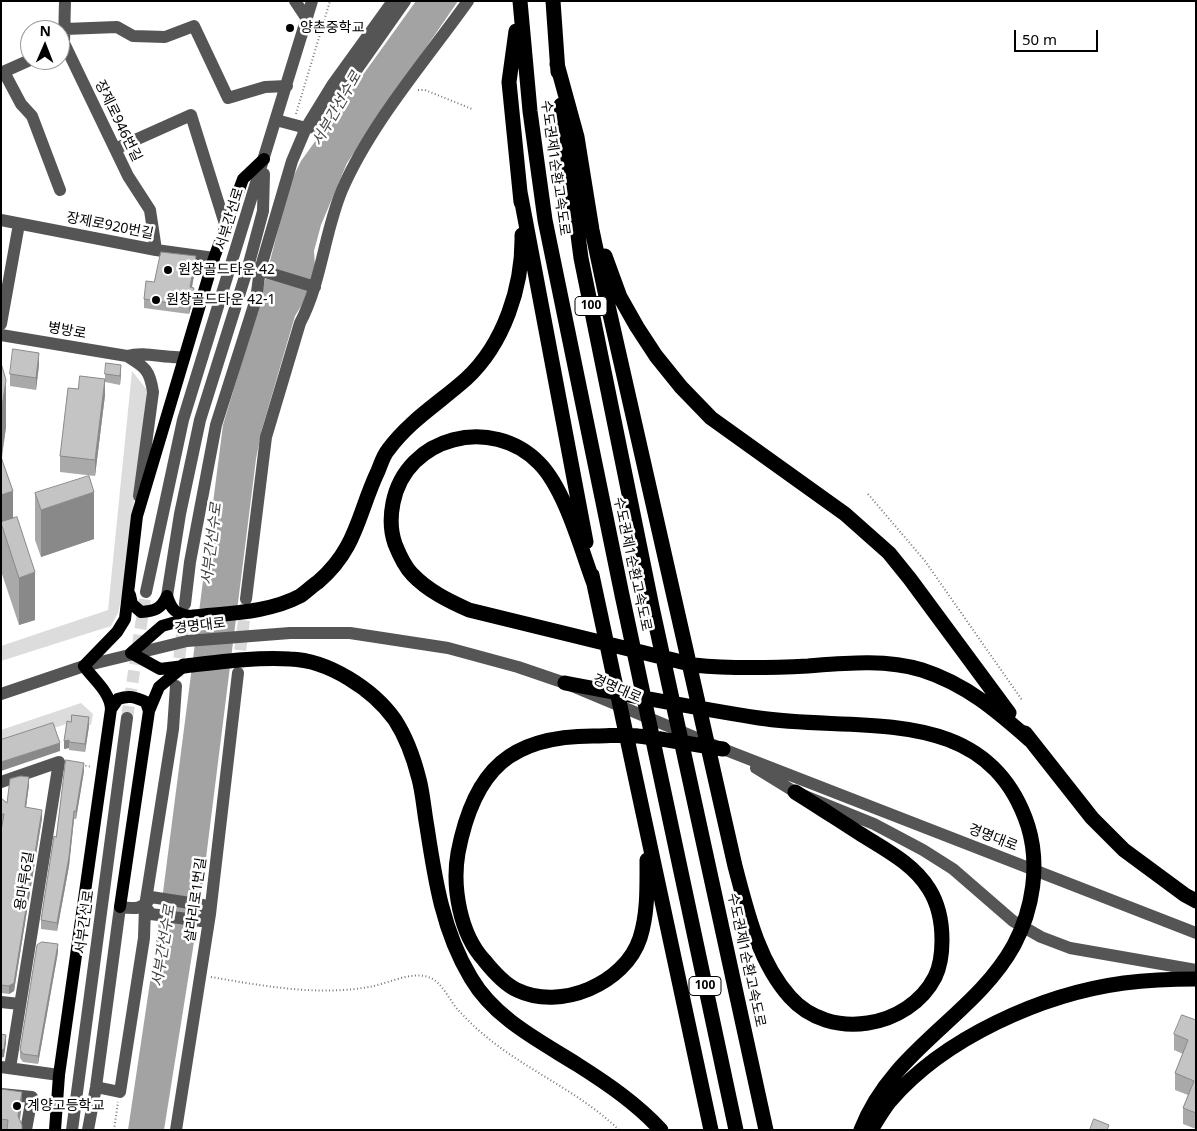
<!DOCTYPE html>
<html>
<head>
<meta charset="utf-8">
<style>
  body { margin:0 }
  #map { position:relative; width:1197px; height:1131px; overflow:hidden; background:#fff; font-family:"Noto Sans",sans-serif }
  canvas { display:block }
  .frame { position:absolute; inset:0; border:2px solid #000; pointer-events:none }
  .north { position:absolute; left:20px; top:20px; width:50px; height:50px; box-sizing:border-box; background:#fff; border:1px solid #999; border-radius:50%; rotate:1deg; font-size:14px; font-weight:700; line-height:20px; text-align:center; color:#000 }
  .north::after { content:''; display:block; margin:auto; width:18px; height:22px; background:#000; clip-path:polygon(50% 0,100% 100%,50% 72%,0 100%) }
  .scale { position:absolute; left:1014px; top:30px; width:84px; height:22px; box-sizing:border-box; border:2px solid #000; border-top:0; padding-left:6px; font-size:15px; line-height:18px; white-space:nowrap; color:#000; -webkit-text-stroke:4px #fff; paint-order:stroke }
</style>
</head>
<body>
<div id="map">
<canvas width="1197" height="1131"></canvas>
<div class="frame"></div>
<div class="north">N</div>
<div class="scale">50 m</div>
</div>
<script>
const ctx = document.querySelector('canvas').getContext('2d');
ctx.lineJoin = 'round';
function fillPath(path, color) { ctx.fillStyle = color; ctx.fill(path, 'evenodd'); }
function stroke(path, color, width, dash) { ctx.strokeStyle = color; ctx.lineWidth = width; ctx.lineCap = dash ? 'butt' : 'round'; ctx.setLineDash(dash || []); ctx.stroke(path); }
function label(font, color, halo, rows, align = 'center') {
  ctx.font = font + ' "Noto Sans","Noto Sans KR",sans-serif'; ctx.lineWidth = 5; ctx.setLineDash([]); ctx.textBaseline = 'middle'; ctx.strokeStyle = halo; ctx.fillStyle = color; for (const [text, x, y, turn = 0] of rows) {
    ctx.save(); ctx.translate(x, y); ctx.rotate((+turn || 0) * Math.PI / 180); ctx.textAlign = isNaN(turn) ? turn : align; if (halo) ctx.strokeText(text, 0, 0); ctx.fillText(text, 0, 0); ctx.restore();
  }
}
fillPath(new Path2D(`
  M132 371 147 390 124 586 118 613 111 626 1 661V646L108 610Z
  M81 703 93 714 91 725 72 722 1 746V730Z`), '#dcdcdc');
fillPath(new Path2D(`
  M416 1H458L347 163 321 225 314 251 315 267 303 303 295 316 262 429 256 459 201 898 164 1130H128L161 908 223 425 258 308 290 183 301 161Z`), '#a3a3a3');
stroke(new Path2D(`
  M238 668 246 604
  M177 676 185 611
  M127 718 146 592`), '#d9d9d9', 12, [12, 6]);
stroke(new Path2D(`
  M418 90H425L472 109
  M296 114 330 1
  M868 494 925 561 1022 700
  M82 765 92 767
  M211 977C263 986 317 996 369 987 387 984 411 971 428 977 442 981 449 1000 458 1010 466 1018 474 1027 483 1034 525 1070 579 1091 619 1130
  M114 1130 118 1102`), '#777', 2, [1, 2.5]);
stroke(new Path2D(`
  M65 1 64 43 128 176 150 210 156 250
  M295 1 307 19
  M65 29 117 27 133 36 165 37 194 26 228 98 265 87 287 86
  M4 72 21 104 32 116 60 190
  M1 73 30 60
  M276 120 306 128 317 126 405 1
  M115 149 191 115 225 224
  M1 220 156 250 214 258
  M253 268 315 287
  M1 324 19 224
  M1 335 127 356C145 367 150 370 153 392L139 496
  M127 356C146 351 165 359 184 357
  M146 592 183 420 312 1
  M167 596 180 514 200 420 248 267 263 211 264 174
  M246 599 266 437 300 323C322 281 324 233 342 190 371 123 426 60 468 1
  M185 604 190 562 216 425 256 299 260 270 292 161 306 128 333 84 393 1
  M1 694 84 666 187 641 290 633H350L448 648 518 667 565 683 723 749 1196 933
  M756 768 795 792 874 824 923 850 953 869 1013 921 1041 937 1070 948 1196 970
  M1 782 59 762 10 1068
  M145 906 151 914 201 921 210 914
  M1 1002 20 1004
  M1 1067 59 1075
  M96 1087 120 1092 144 938 145 906 173 729 176 686
  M1 1094 32 1097 26 1130
  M72 1130 127 718
  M88 1130 96 1087 120 907C135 909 142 910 151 897L203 905 210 914
  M176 1130 210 914 238 673`), '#555', 12);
stroke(new Path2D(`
  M130 595 132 604 141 612C155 611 161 609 167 596
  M167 596C172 611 175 613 190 616
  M184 666 160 669 131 653 162 626 193 617
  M111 709 118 699C129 695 135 697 146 702L149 711
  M120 907 149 711 159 687 184 666
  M55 1130 59 1075 111 709C110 692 94 680 84 666L117 632 125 619 137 516 214 258 243 179 264 159`), '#000', 12);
stroke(new Path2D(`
  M520 1 530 111 545 220 622 595 736 1130
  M553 1 558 72
  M516 31 509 82 521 202
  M557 64 577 137 592 230 607 301 735 866C747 911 758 961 790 997 830 1042 909 1028 935 977 941 965 942 952 942 940 942 921 939 905 929 889 913 863 884 849 859 833 837 819 816 805 795 792
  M561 105 581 258 652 607 766 1130
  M520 192 586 542
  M605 256 620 297 637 327 656 356 681 387 711 418 845 514 889 553 910 579 1009 713
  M592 575 711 1130
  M594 584C581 549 565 489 539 463 492 415 406 436 393 503 390 518 390 530 395 544 399 554 404 566 412 574 428 591 449 601 469 610L694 665C732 669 770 668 808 666 846 663 886 659 922 670 966 684 997 711 1030 740
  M193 617C228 613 268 613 300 596 306 592 312 586 318 582 357 549 358 513 378 471 381 464 383 456 388 450 409 421 439 403 466 379 504 344 523 286 522 235
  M184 666C219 662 255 657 290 659 328 660 373 689 395 720 406 737 414 759 419 779 423 794 424 811 427 827 435 880 443 932 471 978 495 1019 540 1041 578 1065 608 1084 637 1104 661 1130
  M565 683C629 695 694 708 759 718 859 733 987 701 1028 826 1040 865 1033 909 1014 945 975 1016 892 1049 861 1130
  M1025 733 1092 818 1124 850 1185 895 1196 901
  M647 860C647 886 648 913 640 938 625 984 560 1011 517 990 506 985 492 970 484 960 460 934 452 887 458 853 474 769 511 735 596 736 610 736 624 734 638 736 666 739 695 745 723 749
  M871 1130C877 1120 883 1110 890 1101 944 1038 1042 994 1124 983 1148 980 1171 979 1196 979`), '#000', 15);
fillPath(new Path2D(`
  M196 264 192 288 194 296 189 314 144 308V299L154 282Z
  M1 363 6 427 2 458 13 518 35 620 19 625 1 571Z
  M39 365 36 390 10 386V374Z
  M121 373 120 385 105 382V395L95 476 60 472V456L78 389 105 379V374Z
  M35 493 94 539 41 557 35 540Z
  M89 726 85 752 69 750V748L64 749V741Z
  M84 771 76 819H74L69 866 57 931 41 929V920L56 837Z
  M29 785 26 807 42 818 14 991 9 994 1 993V831L3 822H1V798L7 803Z
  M58 952 38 1064 23 1062 20 1058V1050Z
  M1196 1020V1129L1183 1124V1108L1188 1095 1175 1090V1073L1183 1054 1174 1050V1034Z
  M1 1089 22 1104 20 1120 22 1130H1Z`), '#a9a9a9');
fillPath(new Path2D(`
  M196 256V264L190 296V287Z
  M194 288V296L189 314V306Z
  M39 353V365L36 390V378Z
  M121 365V373L120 385V376Z
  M105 379V395L95 476V460Z
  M6 380V427L1 460V413Z
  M13 491V538L1 523V495Z
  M94 492V539L41 557V510Z
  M35 572V620L19 625V578Z
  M89 717V726L85 752V744Z
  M69 740V748L64 749V741Z
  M60 743V751L1 771V762Z
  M84 763V771L76 819V811Z
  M29 777V785L25 815V807Z
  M42 810V818L14 991 9 994V986Z
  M74 811V819L69 866 57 931V923Z
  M58 944V952L38 1064V1056Z
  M6 1035V1043L4 1057 1 1058V1050Z
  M22 1092V1104L18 1129V1116Z`), '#898989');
const building = new Path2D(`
  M161 252 196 256 190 287 194 288 189 306 144 299 146 281 154 282Z
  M13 349 39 353 36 378 10 374Z
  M1 363 6 380 1 413Z
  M106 363 121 365 120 376 105 374Z
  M80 376 105 379 95 460 60 456 68 388 78 389Z
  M1 457 13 491 1 495Z
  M89 476 94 492 41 510 35 493Z
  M17 517 35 572 19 578 1 523V522Z
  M72 715 89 717 85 744 69 742V740L64 741 67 721 71 722Z
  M53 723 60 743 1 762V740Z
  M66 760 84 763 76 811H74L69 857 57 923 41 920 54 836 56 837Z
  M21 776 29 777 25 807 42 810 14 983 9 986 1 985V831L4 814H1V798L7 803 10 779Z
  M42 942 58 944 38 1056 23 1054 20 1050 37 945Z
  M1182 1015 1196 1020V1113L1183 1108 1194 1081 1175 1073 1188 1040 1174 1034Z
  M1 1034 6 1035 4 1049 1 1050Z
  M1 1089 22 1092 18 1116 22 1125V1130H7L8 1120 1 1119Z
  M1094 1119 1109 1125 1107 1130H1090Z`);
fillPath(building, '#c4c4c4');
stroke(building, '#898989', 1);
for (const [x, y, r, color] of [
  [290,28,5,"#000"],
  [168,270,5,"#000"],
  [156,300,5,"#000"],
  [17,1106,5,"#000"]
]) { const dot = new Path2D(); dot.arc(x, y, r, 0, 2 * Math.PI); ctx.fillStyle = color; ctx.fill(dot); stroke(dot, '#fff', 2); }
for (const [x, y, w] of [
  [591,306,32],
  [705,986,32]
]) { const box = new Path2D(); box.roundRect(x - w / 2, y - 9.5, w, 19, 4); ctx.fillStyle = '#fff'; ctx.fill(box); stroke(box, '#000', 1); }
label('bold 12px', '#000', null, [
  ["100",591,306],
  ["100",705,986]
]);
label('14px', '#000', '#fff', [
  ["양촌중학교",300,28],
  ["원창골드타운 42",178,270],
  ["원창골드타운 42-1",166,300],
  ["계양고등학교",27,1106]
], 'left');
label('14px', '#000', '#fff', [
  ["장제로946번길",118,121,64],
  ["수도권제1순환고속도로",555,168,82],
  ["서부간선로",230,219,-73],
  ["장제로920번길",110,226,11],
  ["병방로",67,331,10],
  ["수도권제1순환고속도로",632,564,78],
  ["경명대로",200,626,-7],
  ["경명대로",617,689,23],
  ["경명대로",993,838,21],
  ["용마루6길",25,881,-81],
  ["살라리로1번길",196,900,-82],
  ["서부간선로",85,922,-82],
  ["수도권제1순환고속도로",746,960,78]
]);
label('italic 15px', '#444', '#fff', [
  ["서부간선수로",337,109,-60],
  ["서부간선수로",212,544,-83],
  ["서부간선수로",164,946,-81]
]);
</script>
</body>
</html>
